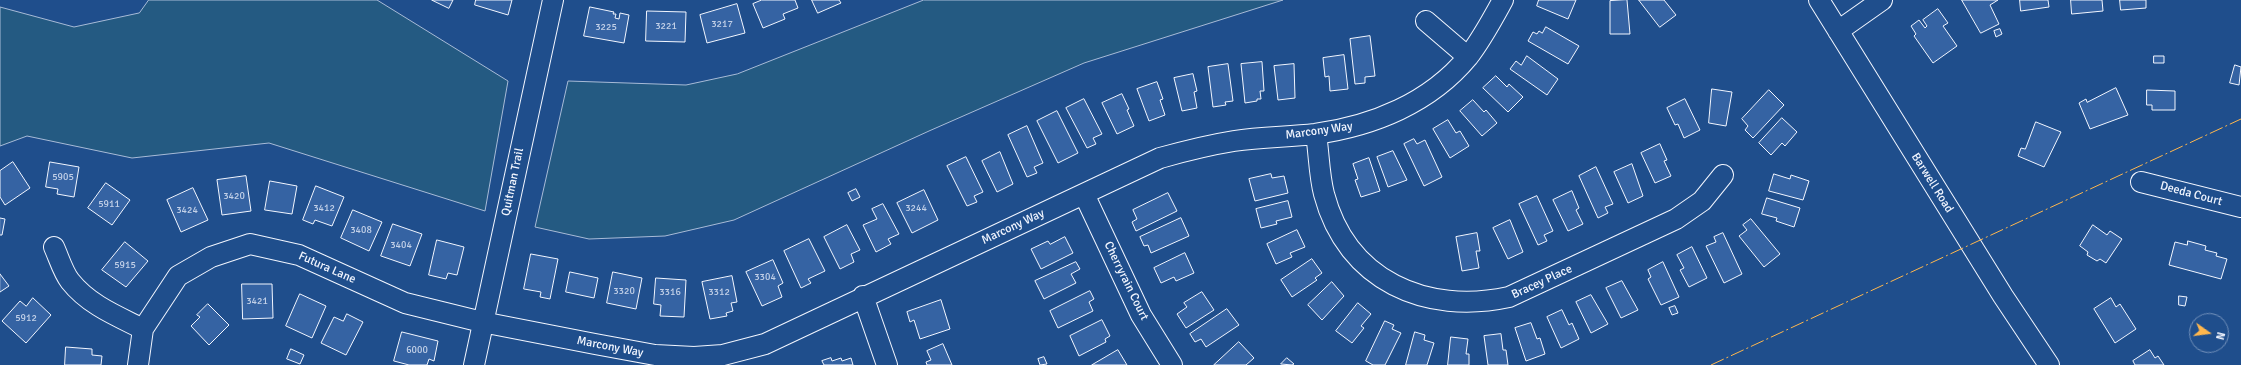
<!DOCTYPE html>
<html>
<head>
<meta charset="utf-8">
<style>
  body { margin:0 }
  #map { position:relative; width:2241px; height:365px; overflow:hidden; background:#1f4e8c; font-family:Signika,sans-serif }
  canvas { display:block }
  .north { position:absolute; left:2189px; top:313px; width:40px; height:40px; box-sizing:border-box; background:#1f4e8c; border:1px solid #7391ba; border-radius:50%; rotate:104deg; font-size:11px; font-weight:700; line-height:16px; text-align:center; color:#f2f6ff }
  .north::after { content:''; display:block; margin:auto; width:14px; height:18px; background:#ffb74d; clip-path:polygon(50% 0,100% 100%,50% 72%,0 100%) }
</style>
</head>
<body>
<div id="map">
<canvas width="2241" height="365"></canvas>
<div class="north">N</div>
</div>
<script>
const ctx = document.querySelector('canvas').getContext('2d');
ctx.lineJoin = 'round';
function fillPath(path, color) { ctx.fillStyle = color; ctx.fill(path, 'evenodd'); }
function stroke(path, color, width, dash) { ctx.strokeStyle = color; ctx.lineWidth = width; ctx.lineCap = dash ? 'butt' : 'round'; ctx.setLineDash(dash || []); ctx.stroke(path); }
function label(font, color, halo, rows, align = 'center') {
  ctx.font = font + ' Signika,sans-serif'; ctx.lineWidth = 3; ctx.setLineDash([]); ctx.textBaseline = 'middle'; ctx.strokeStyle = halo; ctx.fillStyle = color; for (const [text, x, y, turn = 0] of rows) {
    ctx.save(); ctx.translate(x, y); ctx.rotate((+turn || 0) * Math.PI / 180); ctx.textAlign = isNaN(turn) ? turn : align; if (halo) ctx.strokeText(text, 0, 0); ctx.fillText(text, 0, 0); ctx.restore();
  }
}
const green = new Path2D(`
  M149 0H377L508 81 485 211 269 143 132 158 27 136 0 146V7L74 27 139 13Z
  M924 0H1283L1084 63 929 131 734 220 665 236 589 239 535 227 568 81 686 85 737 74Z`);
fillPath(green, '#245a82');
stroke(green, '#a8bbd7', 1);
const building = new Path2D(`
  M432 0H453L449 8Z
  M476 0H512L508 15 475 5Z
  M762 0H795L798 8 783 14 785 19 763 28 753 4Z
  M812 0H839L841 3 818 13Z
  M1539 0H1576L1568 19 1537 6Z
  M1627 0 1630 34H1610V1Z
  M1639 0H1664L1676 15 1660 27Z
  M1962 0H1998L1990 5 1999 24 1981 33Z
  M2020 0H2048L2049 7 2021 11Z
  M2071 0H2102L2103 11 2072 14Z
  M2120 0H2146V8L2121 10Z
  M737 4 745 33 707 43 700 15Z
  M590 7 614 12 613 14H616L615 18 619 19 620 13 629 15 624 43 584 36Z
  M1938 9 1948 23 1943 26 1957 46 1933 63 1914 36 1916 34 1911 26 1919 20 1925 28 1927 26 1923 20Z
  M647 11 686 12 685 42 646 41Z
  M1546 27 1579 46 1568 64 1528 41 1533 32 1537 34 1539 31 1542 33Z
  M2000 29 2002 34 1996 37 1994 31Z
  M1370 36 1375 76 1365 77V83L1355 84 1350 39Z
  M1344 55 1348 89 1330 91 1329 76 1325 77 1323 58Z
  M1527 56 1558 79 1547 95 1510 69 1516 61 1521 65Z
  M2154 56H2164V63H2154Z
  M1262 62 1264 91H1260L1261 99H1257V101L1245 103 1241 64Z
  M1228 64 1233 101 1225 102 1226 105 1213 107 1208 67Z
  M1294 64 1295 98 1278 100 1274 66Z
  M2235 65 2241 67 2239 85 2230 83Z
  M1193 74 1197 91 1194 92 1197 108 1182 111 1174 78Z
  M1496 76 1507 87 1509 84 1523 97 1508 112 1483 88Z
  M1157 82 1163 99 1160 100 1165 115 1149 121 1137 89Z
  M2116 88 2128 115 2090 129 2079 103 2086 99 2087 102Z
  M1712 89 1732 92 1726 126 1709 123Z
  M1769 90 1784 105 1753 138 1745 130 1748 126 1742 119Z
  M2147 90 2175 91V110H2152V105H2147Z
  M1122 94 1129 109 1127 110 1134 126 1117 134 1102 103Z
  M1084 99 1102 134 1093 138 1096 144 1087 148 1066 108Z
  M1685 99 1700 130 1684 138 1678 124 1675 125 1667 108Z
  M1473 100 1484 112 1486 110 1497 123 1482 136 1460 111Z
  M1057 111 1078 153 1058 163 1037 121Z
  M1782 118 1797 132 1785 146 1782 143 1771 155 1759 143Z
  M1448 120 1456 133 1460 131 1469 146 1450 158 1433 129Z
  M2036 122 2061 132 2044 167 2018 156 2021 148 2025 149Z
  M1027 126 1043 163 1034 167 1037 173 1027 177 1008 135Z
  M1414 139 1417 144 1425 140 1442 177 1424 186 1404 144Z
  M1660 144 1667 160 1664 161 1671 176 1655 183 1641 153Z
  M1393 151 1407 180 1388 187 1377 157Z
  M1000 152 1013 184 997 192 982 161Z
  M966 157 983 192 974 196 977 202 967 206 947 166Z
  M1369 158 1380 191 1361 197 1355 180 1358 179 1353 164Z
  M13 162 30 188 5 205 0 197V171Z
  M50 162 79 167 74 197 57 194 58 189 46 187Z
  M1632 164 1643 196 1628 203 1614 172Z
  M1596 167 1613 204 1605 207 1608 213 1598 218 1579 176Z
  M1271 174 1272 178 1284 176 1288 193 1255 201 1249 179Z
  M1774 174 1790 179 1791 175 1809 181 1803 200 1769 191Z
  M246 176 251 211 222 215 217 180Z
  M270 181 297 186 292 214 265 210Z
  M106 183 130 200 112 225 88 208Z
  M316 186 344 197 332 226 315 220 313 224 303 220Z
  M193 188 208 220 181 232 167 200Z
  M856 189 860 197 852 201 848 193Z
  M924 190 938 220 912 233 897 203Z
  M1572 191 1579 208 1576 210 1583 224 1568 231 1553 200Z
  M1168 193 1177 211 1136 231 1132 222 1137 219 1133 210Z
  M1537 196 1553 231 1544 235 1547 241 1538 245 1519 204Z
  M1767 198 1800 208 1794 227 1776 221 1777 218 1762 214Z
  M1288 201 1292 217 1276 221 1277 224 1261 228 1256 209Z
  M883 204 899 234 888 239 891 244 876 252 863 225 877 219 872 209Z
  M353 210 382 222 369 251 341 238Z
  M0 218 5 219 2 235H0Z
  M1181 218 1189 236 1151 253 1148 245 1144 246 1140 237Z
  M1751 219 1780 254 1764 267 1739 236 1747 230 1743 225Z
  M1510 220 1523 252 1508 259 1493 228Z
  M393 224 422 234 410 266 381 256Z
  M847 225 860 250 851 254 854 262 840 269 824 237Z
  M2093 225 2107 235 2110 231 2122 239 2106 263 2100 259 2097 261 2087 255 2088 252 2080 246Z
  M1297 230 1305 247 1290 253 1292 257 1276 264 1267 244Z
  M1477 233 1480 251H1476L1479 268 1462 271 1456 237Z
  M1723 233 1742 274 1724 283 1706 246 1716 242 1714 237Z
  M1065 237 1073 253 1041 269 1031 249 1048 241 1050 244Z
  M809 239 825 271 808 279 811 283 801 288 784 251Z
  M437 240 464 247 457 275 448 273 446 279 429 275Z
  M2188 241 2206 246 2205 250 2217 253 2216 256 2227 259 2221 279 2169 265 2175 242 2187 245Z
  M125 242 148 261 126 287 102 270Z
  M1692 247 1707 278 1689 287 1680 270 1684 268 1677 255Z
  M1185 253 1194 273 1176 281 1174 277 1161 283 1154 268Z
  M531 254 558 259 550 299 540 297 541 292 524 289Z
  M1312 259 1322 273 1315 278 1317 280 1292 297 1281 280Z
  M773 260 783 283 778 286 782 297 762 306 746 272Z
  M1076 262 1080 269 1071 274 1076 283 1044 299 1035 281Z
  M1663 262 1679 297 1661 305 1648 279 1651 277 1648 270Z
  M570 272 598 278 594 298 566 292Z
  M613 272 642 278 636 309 607 303Z
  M0 274 9 286 0 292Z
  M732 276 737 302 731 303 733 311 726 313 727 316 710 319 702 282Z
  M656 278 686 280 684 317 660 316 661 305 654 304Z
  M1622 281 1638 310 1621 318 1606 288Z
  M1332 282 1344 296 1322 320 1308 305Z
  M242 284H272L273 318 243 319Z
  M1090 291 1094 299 1089 302 1093 311 1058 328 1050 311Z
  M1202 292 1214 310 1186 328 1177 314 1187 307 1184 303Z
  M300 294 326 306 312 338 286 326Z
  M1591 295 1608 324 1591 333 1576 302Z
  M2179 296 2187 297 2185 306 2179 305Z
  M33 298 51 315 26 343 2 321 20 301 26 306Z
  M2111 298 2116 307 2120 304 2136 329 2115 343 2094 309Z
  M941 300 950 329 920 339 914 320 910 322 907 312Z
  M1358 303 1371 314 1361 326 1364 328 1352 343 1336 331Z
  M208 304 229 325 209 345 191 326 200 317 197 315Z
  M1675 306 1678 313 1672 315 1669 308Z
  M1227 309 1239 325 1206 347 1201 339 1195 342 1190 334Z
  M1562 310 1569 325 1572 323 1579 339 1561 348 1547 317Z
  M347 314 363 322 346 355 321 343 334 317 343 321Z
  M1102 320 1110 336 1105 339 1106 342 1079 356 1070 336Z
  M1385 321 1394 325 1392 329 1401 333 1385 365H1373L1366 361Z
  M1531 323 1537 339 1540 338 1545 354 1526 361 1515 328Z
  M402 332 438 341 434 361 429 359 427 365H409L394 361Z
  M1415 332 1425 335 1424 340 1434 343 1427 365H1406Z
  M1501 334 1503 350H1506L1508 365H1488L1484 336Z
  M1451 337 1468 339 1466 354H1469V365H1448Z
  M1239 342 1254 358 1246 365H1214Z
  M943 344 952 365H927L926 362 931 360 927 351Z
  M66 347 92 349V355L102 356 101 365H65Z
  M291 349 304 355 300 364 287 359Z
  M1118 350 1127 365H1092Z
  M2150 350 2155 358 2158 356 2164 365H2135L2133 361Z
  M1044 357 1047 364 1040 365 1038 359Z
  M831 358 832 361 841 358 842 361 851 358 853 365H824L822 361Z
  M1287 358 1294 364 1292 365 1281 364Z`);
fillPath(building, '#3563a3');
stroke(building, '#f2f6ff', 1);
const minor = new Path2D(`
  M1819 0 2003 296 2049 365
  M1426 21 1468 57
  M1838 31 1882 0
  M1316 134C1319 153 1319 175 1324 194 1347 281 1426 315 1509 297L1676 219 1702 201 1723 175
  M2141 182 2241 207
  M1084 194 1141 315 1172 365
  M54 247C59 258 63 272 70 281 89 305 117 316 143 329
  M863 296 887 365
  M138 365 143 329 178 276 211 257 250 244 299 255 405 303 482 322 595 344 655 355 694 357 723 355 765 344 1160 158C1185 151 1209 145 1234 141 1261 137 1288 137 1315 134 1373 126 1430 103 1468 57 1482 39 1492 20 1503 0
  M474 365 553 0`);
stroke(minor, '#f2f6ff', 22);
stroke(minor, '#1f4e8c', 20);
stroke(new Path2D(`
  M1711 365 2241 119`), '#ffb74d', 1, [14, 3, 2, 3]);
label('10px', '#c3d1e8', null, [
  ["3217",722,24],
  ["3221",666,26],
  ["3225",606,27],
  ["5905",63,177],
  ["3420",234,196],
  ["5911",109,204],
  ["3412",324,208],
  ["3244",916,208],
  ["3424",187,210],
  ["3408",361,230],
  ["3404",401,245],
  ["5915",125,265],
  ["3304",765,277],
  ["3320",624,291],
  ["3316",670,292],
  ["3312",719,292],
  ["3421",257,301],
  ["5912",26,318],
  ["6000",417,350]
]);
label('12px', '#f2f6ff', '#1f4e8c', [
  ["Marcony Way",1319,131,-8],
  ["Quitman Trail",513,182,-78],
  ["Barwell Road",1932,183,58],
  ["Deeda Court",2191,194,15],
  ["Marcony Way",1013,227,-25],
  ["Futura Lane",327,268,24],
  ["Cherryrain Court",1126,281,64],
  ["Bracey Place",1542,282,-25],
  ["Marcony Way",610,347,11]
]);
</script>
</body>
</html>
